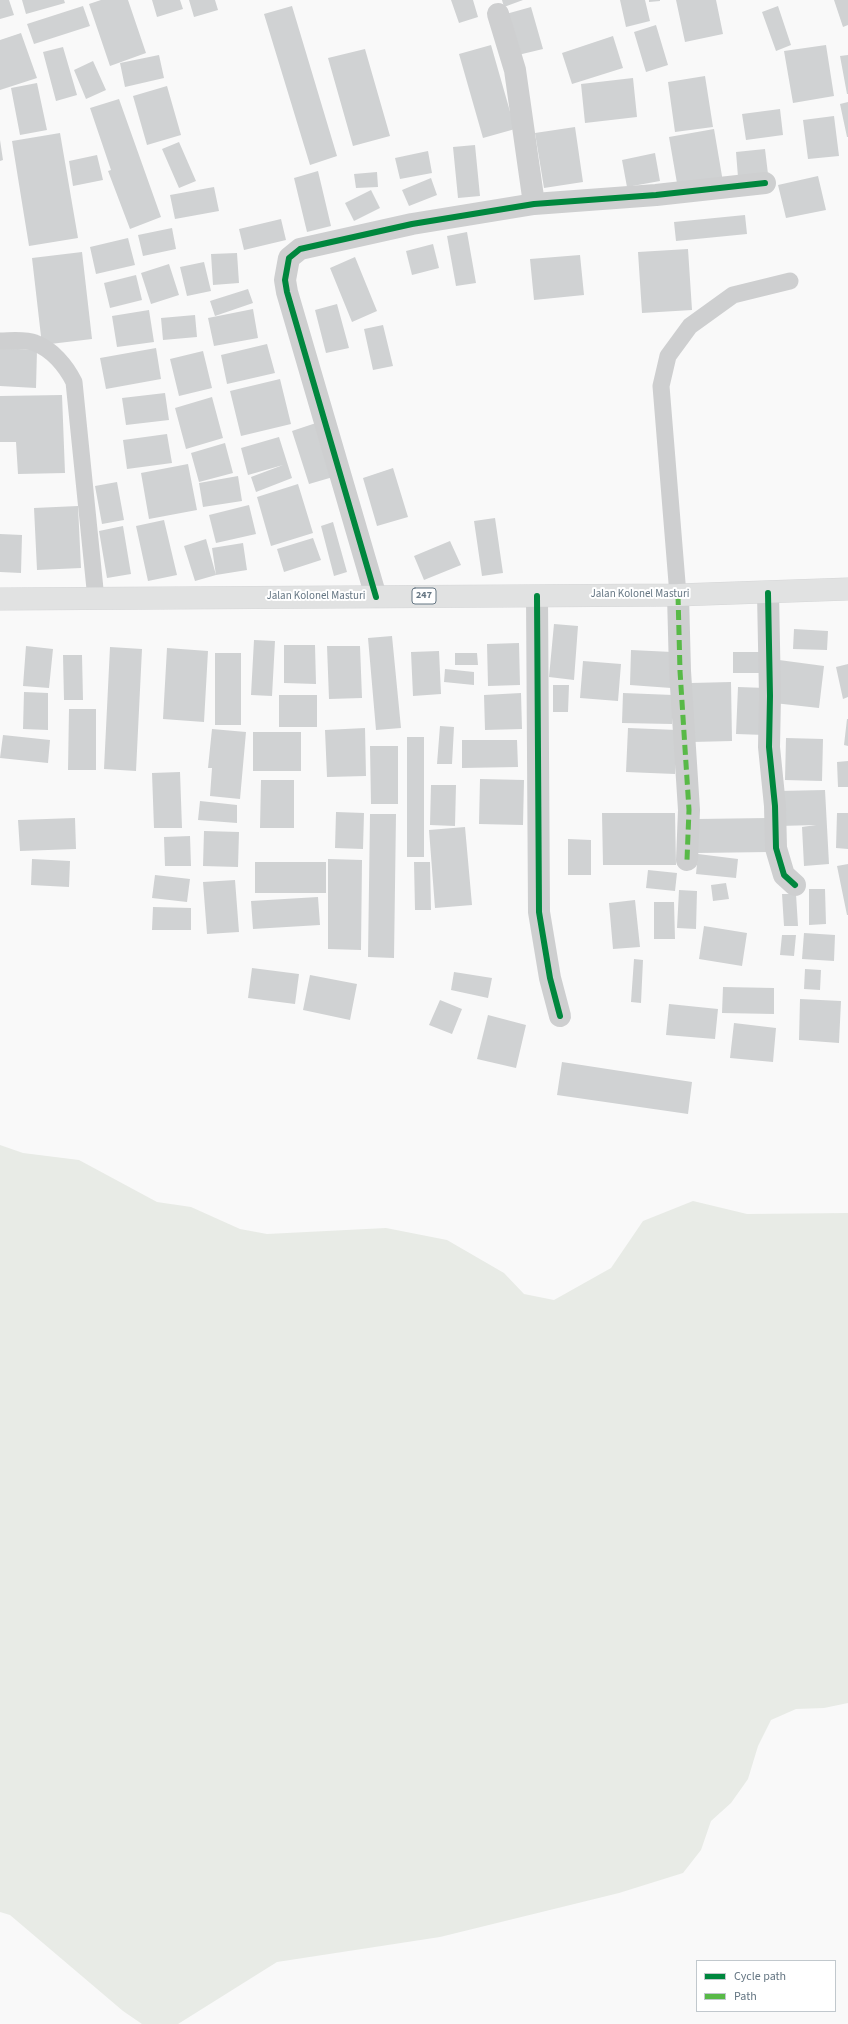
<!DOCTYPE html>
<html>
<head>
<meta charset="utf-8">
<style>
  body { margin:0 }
  #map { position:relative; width:848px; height:2024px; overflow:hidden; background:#f9f9f9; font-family:"Source Sans 3",sans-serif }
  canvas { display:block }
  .legend { position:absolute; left:696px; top:1960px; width:140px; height:52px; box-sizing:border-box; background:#fff; border:1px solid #c1c8cd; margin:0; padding:5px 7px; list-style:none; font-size:12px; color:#657683 }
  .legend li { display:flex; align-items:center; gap:8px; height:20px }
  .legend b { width:20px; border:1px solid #c1c8cd }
</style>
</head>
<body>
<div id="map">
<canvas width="848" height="2024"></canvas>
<ul class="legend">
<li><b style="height:5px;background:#00873e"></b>Cycle path</li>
<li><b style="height:5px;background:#58b947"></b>Path</li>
</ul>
</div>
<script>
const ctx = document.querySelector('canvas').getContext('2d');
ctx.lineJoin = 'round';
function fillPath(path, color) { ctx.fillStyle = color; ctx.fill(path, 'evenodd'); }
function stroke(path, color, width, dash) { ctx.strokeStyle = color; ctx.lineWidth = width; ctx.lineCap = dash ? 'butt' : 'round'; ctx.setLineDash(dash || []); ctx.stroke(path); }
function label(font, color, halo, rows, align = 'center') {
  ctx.font = font + ' "Source Sans 3",sans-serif'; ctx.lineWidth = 4; ctx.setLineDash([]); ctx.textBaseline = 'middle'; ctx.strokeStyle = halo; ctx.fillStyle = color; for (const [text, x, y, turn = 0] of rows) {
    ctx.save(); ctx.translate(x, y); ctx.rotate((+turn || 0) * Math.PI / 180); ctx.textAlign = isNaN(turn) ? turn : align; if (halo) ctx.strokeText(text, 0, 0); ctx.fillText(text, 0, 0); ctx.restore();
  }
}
fillPath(new Path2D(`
  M0 1145 23 1153 79 1160 157 1202 191 1207 240 1229 267 1234 386 1228 447 1240 504 1273 524 1294 554 1300 611 1268 643 1221 693 1201 747 1214 848 1213V1703L824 1708 796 1709 771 1720 758 1746 748 1779 731 1803 711 1821 701 1850 683 1873 619 1893 440 1937 277 1962 178 2024H142L123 2011 10 1915 0 1912Z`), '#e8ebe6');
fillPath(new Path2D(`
  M0 0H9L14 15 0 19Z
  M22 0H64L65 3 26 14Z
  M101 0H128L146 53 110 66 89 4Z
  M152 0H180L183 9 157 17Z
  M189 0H215L218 10 194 17Z
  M451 0H473L478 17 459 23Z
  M502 0H523L504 7Z
  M620 0H645L650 21 626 27Z
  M649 0H660V1L649 2Z
  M676 0H716L723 34 685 42Z
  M834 0H848V25L843 27Z
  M83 6 90 26 34 44 27 24Z
  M292 6 337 156 310 165 264 14Z
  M778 6 791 45 776 51 762 12Z
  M531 7 543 49 518 55 506 14Z
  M656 25 668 65 646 72 634 32Z
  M21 33 37 78 0 90V40Z
  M613 36 623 68 572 84 562 53Z
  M491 45 515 129 483 138 459 54Z
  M826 45 834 96 793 103 784 51Z
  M63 47 77 95 56 101 43 52Z
  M365 49 390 136 353 146 328 58Z
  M159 55 164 78 125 87 120 63Z
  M848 55V94H847L840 56Z
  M93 61 106 90 86 99 74 70Z
  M705 76 713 127 675 132 668 82Z
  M633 78 637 117 585 123 581 84Z
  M37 83 47 130 20 135 11 88Z
  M167 86 181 135 147 145 133 96Z
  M119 99 161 217 130 229 108 171 111 170 90 108Z
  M848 102V137H847L840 104Z
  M780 109 783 135 746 140 742 114Z
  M834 116 839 156 808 159 803 120Z
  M575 127 583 182 544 188 535 133Z
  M714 129 723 182 678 189 669 137Z
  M60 133 78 238 29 246 12 141Z
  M0 140 3 160 0 161Z
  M179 142 196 181 179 188 162 149Z
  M475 145 480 196 458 198 453 147Z
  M765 149 768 174 738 177 736 152Z
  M428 151 432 173 400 179 395 158Z
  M655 153 660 181 627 187 622 160Z
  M97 155 103 180 73 186 69 161Z
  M318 171 331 226 307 232 294 178Z
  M377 172 378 187 356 188 354 174Z
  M818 176 826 210 786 218 778 185Z
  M431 178 437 195 409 206 402 190Z
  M214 187 219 211 175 219 170 195Z
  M371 190 380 208 354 221 345 203Z
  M745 215 747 234 676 241 674 222Z
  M281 219 286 240 244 250 239 229Z
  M172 228 176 249 143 256 138 235Z
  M467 232 476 283 456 286 447 236Z
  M128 238 135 265 96 274 90 247Z
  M433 244 439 268 412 275 406 251Z
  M688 249 692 310 642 313 638 252Z
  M82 252 92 339 42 345 32 258Z
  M237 253 239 283 213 285 211 254Z
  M580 255 584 295 534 300 530 259Z
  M355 257 377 311 352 322 330 268Z
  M204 262 211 291 187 296 180 267Z
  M169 264 179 295 151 304 141 273Z
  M136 275 142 300 110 308 104 283Z
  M248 289 253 303 215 316 210 301Z
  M337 304 349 348 326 353 315 310Z
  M253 309 258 338 214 346 208 318Z
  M149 310 154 342 117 347 112 316Z
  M195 315 197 337 163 340 161 318Z
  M383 325 393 366 373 370 364 329Z
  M267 344 275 373 227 384 221 355Z
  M0 348 37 350 36 388 0 386Z
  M156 348 161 379 106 389 100 358Z
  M203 351 212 388 179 396 170 359Z
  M280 379 291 424 241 436 230 391Z
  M165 393 169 420 126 425 122 398Z
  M62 395 65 473 18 474 16 442H0V396Z
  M212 397 223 438 186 449 175 408Z
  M316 423 333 477 309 484 292 431Z
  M167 434 172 463 127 469 123 440Z
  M279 437 292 478 256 492 251 477 283 465 248 475 241 448Z
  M225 443 233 473 199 482 191 453Z
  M188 464 197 510 149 519 141 473Z
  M393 468 408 517 377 526 363 478Z
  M238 476 242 501 203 507 199 483Z
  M117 482 124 520 102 524 95 486Z
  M298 484 313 533 271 546 257 497Z
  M249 505 256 534 216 543 209 515Z
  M78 506 81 568 37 570 34 508Z
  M495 518 503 573 482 576 474 521Z
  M164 520 177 575 148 581 136 526Z
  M333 522 347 572 334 576 321 526Z
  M123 526 131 574 107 578 99 531Z
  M0 534 22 535 21 573 0 572Z
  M313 538 321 560 284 572 277 549Z
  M206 539 216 575 195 581 184 546Z
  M450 541 461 565 424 580 414 556Z
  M243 543 247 570 216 575 212 548Z
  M554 624 578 626 574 680 549 677Z
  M794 629 828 631 827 650 793 649Z
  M392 636 401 728 376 730 368 638Z
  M254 640 275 641 272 696 251 695Z
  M519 643 520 685 488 686 487 644Z
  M284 645H315L316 684 284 683Z
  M26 646 53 649 49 688 23 686Z
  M327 646H360L362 698 329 699Z
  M110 647 142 649 136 771 104 769Z
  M167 648 208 651 204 722 163 719Z
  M631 650 672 652 671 688 630 685Z
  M439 651 441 694 413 696 411 652Z
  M733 652H764V673H733Z
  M215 653H241V725H215Z
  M455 653H477L478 665H455Z
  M63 655H82L83 700H64Z
  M779 660 824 666 819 708 774 703Z
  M583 661 621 664 618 701 580 698Z
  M848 664V697L843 699 836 667Z
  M445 669 474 672V685L444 682Z
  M731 682 732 741 692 742 691 683Z
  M553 685H569L568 712H553Z
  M738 687 766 688 765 735 736 734Z
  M24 692 48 693V730L23 729Z
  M521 693 522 729 485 730 484 695Z
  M623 693 673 695 672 724 622 723Z
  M279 695H317V727H279Z
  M69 709H96V770H68Z
  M847 719H848V746L844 745Z
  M440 726 454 727 452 764H437Z
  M365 728 366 776 327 777 325 730Z
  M628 728 677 730 675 774 626 772Z
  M212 729 246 732 240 799 210 796 212 768H208Z
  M253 732H301V771H253Z
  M3 735 50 740 48 763 0 758Z
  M407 737H424V857H407Z
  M786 738 823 739 822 781 785 780Z
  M462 740H517L518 767 462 768Z
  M370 746H398V804H371Z
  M848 761V787H838L837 762Z
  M180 772 182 828H154L152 773Z
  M480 779 524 780 523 825 479 824Z
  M261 780H294V828H260Z
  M431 785H456L455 826 430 825Z
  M825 790 829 864 804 866 802 827 816 825 779 826 778 791Z
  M200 801 237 805V823L198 820Z
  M336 812 364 813 363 849 335 848Z
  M602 813H675L676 865H603Z
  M837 813H848V849L836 848Z
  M370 814H396L394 958 368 957Z
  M75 818 76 849 20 851 18 820Z
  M768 818 769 852 697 853V819Z
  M465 827 472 905 435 908 429 830Z
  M204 831 239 832 238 867 203 866Z
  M190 836 191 866H165L164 837Z
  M568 839 591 840V875H568Z
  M698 854 738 859 736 878 696 874Z
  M32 859 70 861 69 887 31 885Z
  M328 859 362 860 361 950 328 949Z
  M255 862H326V893H255Z
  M414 862H430L431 910H415Z
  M848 864V915H847L837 866Z
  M648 870 677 873 675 891 646 888Z
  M155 875 190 879 187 902 152 898Z
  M235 880 239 932 207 934 203 882Z
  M726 883 729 899 713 901 711 885Z
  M809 889H825L826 924 809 925Z
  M679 890 697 891 696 929 677 928Z
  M782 894H796L798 926H784Z
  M318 897 320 925 253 929 251 901Z
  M635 900 640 947 613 949 609 903Z
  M654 902H674L675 939H654Z
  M153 907 191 908V930H152Z
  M704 926 747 933 742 966 699 959Z
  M804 933 835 935 834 961 802 959Z
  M782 935H796L794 956 780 955Z
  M634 959 643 960 641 1003 631 1002Z
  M252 968 299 974 295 1004 248 998Z
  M805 969 821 970 820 990 804 989Z
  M454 972 492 978 488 998 451 990Z
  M310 975 357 984 350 1020 303 1010Z
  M723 987 774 988V1014L722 1013Z
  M800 999 841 1001 839 1043 799 1040Z
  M440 1000 462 1009 452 1034 429 1025Z
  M669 1004 718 1009 715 1039 666 1035Z
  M488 1015 526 1025 516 1068 477 1059Z
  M734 1023 776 1028 773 1062 730 1058Z
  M562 1062 692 1082 688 1114 557 1095Z`), '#d0d2d3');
const primary = new Path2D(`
  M0 599 678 595 848 589`);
stroke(primary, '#d5d6d7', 23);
stroke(new Path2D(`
  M0 341C10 341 25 339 35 343 52 349 66 366 74 382L96 599
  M678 595 661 386 668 356 690 326 733 295 790 281`), '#cecfd0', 17);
stroke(new Path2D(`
  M498 14 515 70 534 204
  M768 593 770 696 769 747 775 806 776 848 784 875 795 885
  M678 595 680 671 689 810 687 860
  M537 596 539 912 550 978 560 1016
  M376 597 287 292 285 280 289 258 300 249 412 224 534 204 656 195 765 183`), '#cecfd0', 22);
stroke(primary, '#e1e2e2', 22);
stroke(new Path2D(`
  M678 595 680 671 689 810 687 860`), '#58b947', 5, [10, 5]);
stroke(new Path2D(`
  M768 593 770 696 769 747 775 806 776 848 784 875 795 885
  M537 596 539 912 550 978 560 1016
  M376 597 287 292 285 280 289 258 300 249 412 224 534 204 656 195 765 183`), '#00873e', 6);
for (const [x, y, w] of [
  [424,596,24]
]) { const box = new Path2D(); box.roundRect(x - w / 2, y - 8, w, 16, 3); ctx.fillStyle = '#fff'; ctx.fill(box); stroke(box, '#657683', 1); }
label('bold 10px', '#657683', null, [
  ["247",424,596]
]);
label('11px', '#657683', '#fff', [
  ["Jalan Kolonel Masturi",640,595],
  ["Jalan Kolonel Masturi",316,597]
]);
</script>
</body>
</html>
